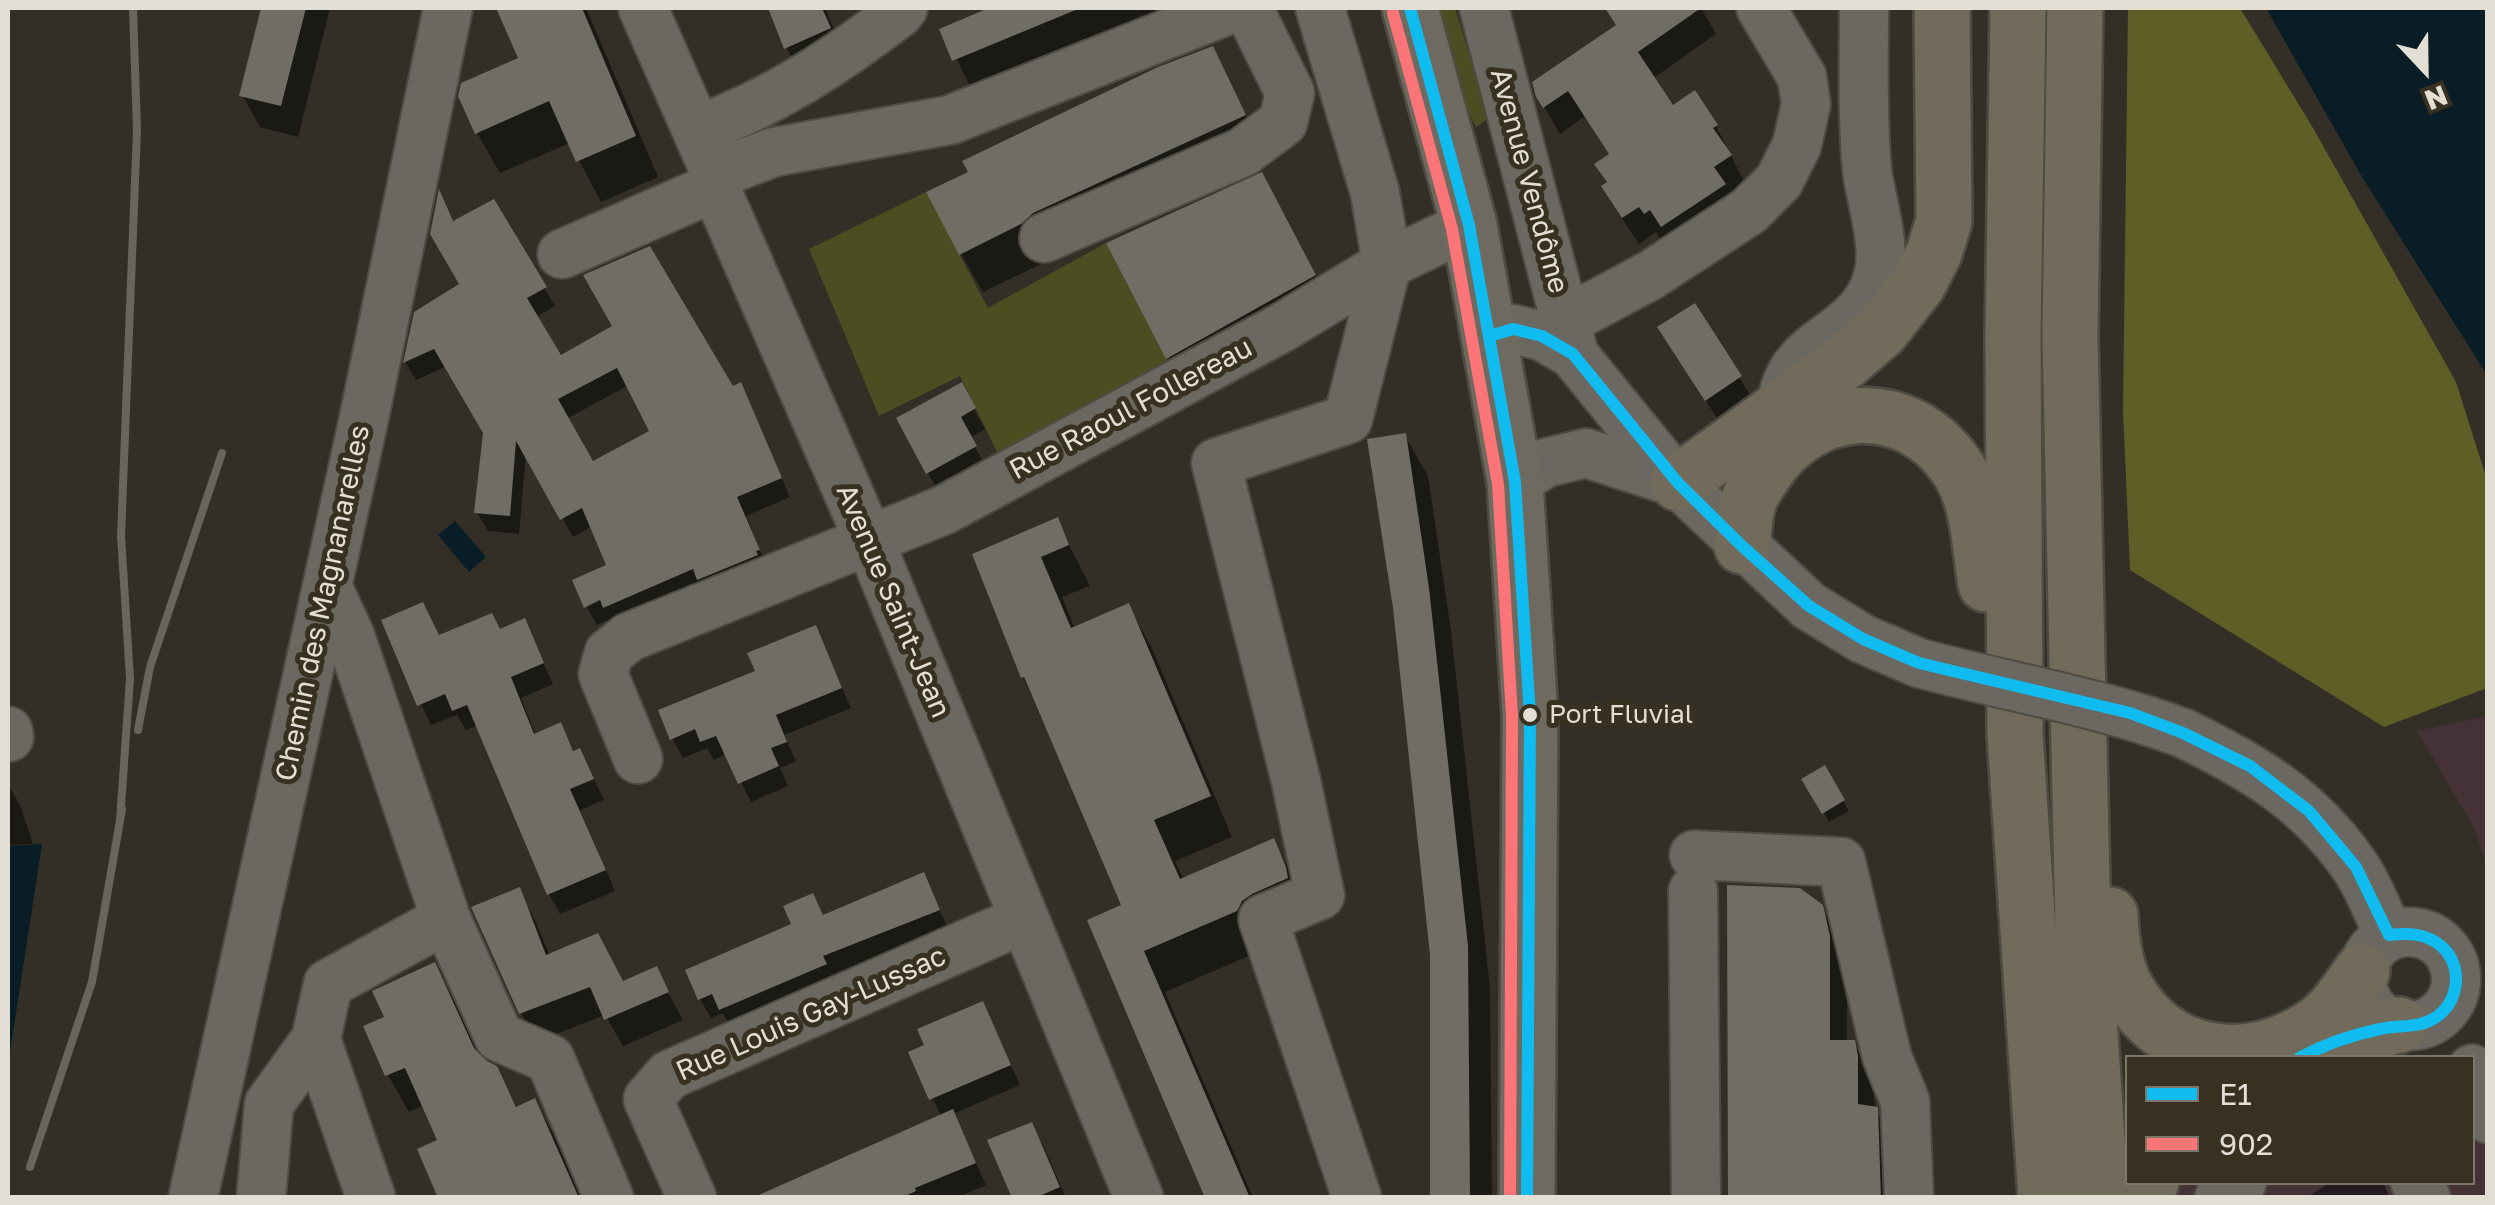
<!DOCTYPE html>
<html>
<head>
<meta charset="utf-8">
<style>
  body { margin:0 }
  #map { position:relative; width:2495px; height:1205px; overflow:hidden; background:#332f26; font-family:"Golos Text",sans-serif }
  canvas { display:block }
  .frame { position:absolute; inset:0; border:10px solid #e3dfd5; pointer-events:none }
  .legend { position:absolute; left:2125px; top:1055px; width:350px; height:130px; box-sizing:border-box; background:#383121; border:2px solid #7c7769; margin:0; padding:12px 18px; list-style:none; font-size:30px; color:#e3dfd5 }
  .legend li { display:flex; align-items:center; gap:20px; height:50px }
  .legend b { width:50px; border:2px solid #7c7769 }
  .north { position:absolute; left:2375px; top:20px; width:100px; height:100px; -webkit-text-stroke:8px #383121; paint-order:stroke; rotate:158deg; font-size:28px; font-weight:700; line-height:40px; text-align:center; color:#e3dfd5 }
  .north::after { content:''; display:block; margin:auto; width:35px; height:45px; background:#e3dfd5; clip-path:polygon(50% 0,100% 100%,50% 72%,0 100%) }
</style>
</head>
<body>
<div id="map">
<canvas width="2495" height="1205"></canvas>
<div class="frame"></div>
<ul class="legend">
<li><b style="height:12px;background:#10bbef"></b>E1</li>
<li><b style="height:12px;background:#fb7578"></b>902</li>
</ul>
<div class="north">N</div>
</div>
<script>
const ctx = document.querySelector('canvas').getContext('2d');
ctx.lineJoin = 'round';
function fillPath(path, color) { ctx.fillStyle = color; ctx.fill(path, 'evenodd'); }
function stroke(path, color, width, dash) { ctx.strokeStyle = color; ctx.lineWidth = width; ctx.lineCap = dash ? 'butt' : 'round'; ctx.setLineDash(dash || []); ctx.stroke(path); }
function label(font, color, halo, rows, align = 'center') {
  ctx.font = font + ' "Golos Text",sans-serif'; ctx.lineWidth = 10; ctx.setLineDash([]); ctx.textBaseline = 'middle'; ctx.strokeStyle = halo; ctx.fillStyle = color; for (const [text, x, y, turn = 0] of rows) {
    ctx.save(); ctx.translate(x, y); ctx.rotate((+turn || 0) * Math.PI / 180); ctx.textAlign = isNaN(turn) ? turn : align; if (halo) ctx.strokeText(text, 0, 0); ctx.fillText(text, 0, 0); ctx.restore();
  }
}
fillPath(new Path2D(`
  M2487 716H2488L2487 868 2474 827 2417 731Z
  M2487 1051V1197L2175 1198 2183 1183 2472 1182 2473 1063Z`), '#443237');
fillPath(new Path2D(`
  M1432 8H1455L1489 118 1476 127 1454 84Z
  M926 192 988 308 1106 243 1169 364 997 452 960 376 879 416 809 249Z`), '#4b4e21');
fillPath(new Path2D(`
  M2128 8H2240L2313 128 2456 382 2487 480V688L2384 727 2130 570 2123 410Z`), '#5d5f26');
fillPath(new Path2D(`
  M2266 8H2487V375L2362 177Z
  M455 521 486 557 469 572 438 535Z
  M42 844 8 1065V846Z`), '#091d26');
fillPath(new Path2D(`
  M264 8H330L298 137 260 127 242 95Z
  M499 8H586L658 177 601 202 570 143 500 173 477 133 521 59Z
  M770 8H825L847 61 805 80 787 48Z
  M996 8H1176L973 92 942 30Z
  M1607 8H1701L1716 34 1652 79 1672 108 1716 126 1745 183 1729 194 1739 212 1678 253 1667 236 1661 240 1656 232 1639 244 1619 214 1609 184 1611 155 1585 116 1560 134 1538 96 1618 26Z
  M1212 49 1266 154 1055 251 1043 263 983 292 961 254Z
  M440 196 454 223 493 202 555 306 536 317 560 358 616 327 732 389 740 385 790 497 746 516 768 569 616 625 612 618 597 625 586 606 609 566 592 526 573 537 526 454 519 534 488 531 477 513 485 432 447 366 416 380 406 363 416 313 463 285ZM629 385 653 432 592 464 566 419Z
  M1285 215 1337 316 1192 398 1169 358Z
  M1694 306 1752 398 1719 421 1672 349Z
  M961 386 985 429 970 438 986 467 939 493 928 473Z
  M1405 436 1428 476 1451 631 1490 988 1492 1198H1433L1432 955Z
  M1057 521 1090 586 1062 597 1075 629 1128 606 1151 646 1232 837 1175 861 1184 880 1273 841 1296 881 1260 951 1165 992 1253 1198H1208L1124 906 1023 677 975 556Z
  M384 622 439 638 500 632 524 622 553 684 521 698 536 736 560 725 575 753 579 751 590 771 604 800 580 810 615 891 560 914 549 894 478 725 466 730 457 715 431 725Z
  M815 628 851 708 784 735 796 761 780 768 788 786 751 802 727 754 714 760 707 748 683 758 672 738Z
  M1824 769 1849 811 1829 822 1805 780Z
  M8 784 20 805 33 844 8 845Z
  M923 876 949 930 832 976 836 984 732 1029 723 1013 711 1018 700 999 794 926 812 896 824 917Z
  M518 890 534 918 550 956 623 984 656 970 683 1020 623 1046 605 1015 537 1041 521 1013 474 908Z
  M1821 907 1840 939 1847 970V1043H1853L1872 1074 1875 1109 1894 1141 1897 1198H1730Z
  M434 965 455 1002 481 1059 496 1068 518 1109 534 1101 556 1138 582 1198H441L440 1141 424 1105 409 1112 388 1075 367 1028 387 1019Z
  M982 1004 1020 1085 953 1114 986 1185 956 1198H758L941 1116 912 1053 927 1046Z
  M1031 1125 1043 1145 1066 1198H1014Z
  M2331 1182H2383L2390 1198H2306Z`), '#0007');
fillPath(new Path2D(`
  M261 8H306L281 106 239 96Z
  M496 8H582L636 136 576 162 549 101 475 134 458 96 461 83 518 58Z
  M768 8H822L831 28 784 49Z
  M989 8H1077L1078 9 952 61 939 29Z
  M1605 8H1701L1638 52 1673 105 1695 90 1718 125 1713 128 1732 155 1714 167 1726 184 1661 227 1650 210 1644 214 1639 207 1622 218 1601 186 1607 182 1594 164 1609 154 1568 91 1543 108 1536 97 1532 82 1616 25Z
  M1213 46 1246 115 1033 213 1021 224 959 255 926 192 968 172 962 161 1158 67Z
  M1262 172 1316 275 1166 359 1106 243Z
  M439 189 453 221 494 199 547 287 527 298 561 355 612 326 583 275 650 246 733 386 741 382 782 478 737 497 760 550 756 551 758 555 697 580 693 569 603 608 600 600 584 608 572 580 606 565 582 508 560 520 516 441 510 516 474 513 483 433 434 349 403 363 414 312 459 284 430 234ZM617 368 649 431 593 461 558 399Z
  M1695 303 1742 376 1705 401 1657 327Z
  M962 382 976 408 961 417 977 446 926 474 896 418Z
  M1406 433 1429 588 1468 946 1470 1198H1430V955L1393 608 1367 439Z
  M1058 517 1069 545 1041 557 1071 628 1129 603 1211 796 1154 820 1180 879 1274 838 1286 867 1288 878 1252 894 1242 901 1237 911 1144 951 1250 1198H1205L1087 920 1121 905 1024 677 1021 678 972 554Z
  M423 602 439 635 492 613 500 629 525 618 544 663 511 677 534 734 561 722 573 751 580 748 594 779 570 789 606 870 547 895 467 705 452 711 445 694 417 706 381 620Z
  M816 625 842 688 776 715 787 742 771 748 779 766 738 784 716 736 700 742 695 729 670 740 658 710 755 671 747 653Z
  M1825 765 1845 800 1822 814 1801 779Z
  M924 872 940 910 823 956 827 964 719 1010 712 994 698 1000 685 970 791 924 783 906 813 893 823 915Z
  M1727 885 1800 888 1823 905 1830 936V1040H1855L1858 1056V1104L1878 1107 1881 1198H1728Z
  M520 887 546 955 598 933 623 981 657 966 669 992 604 1020 590 987 519 1014 471 907Z
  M435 962 474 1048 487 1061 497 1066 516 1107 535 1098 579 1198H438L417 1149 437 1140 405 1068 385 1076 363 1026 384 1017 372 991Z
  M983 1001 1011 1065 929 1100 908 1052 924 1045 917 1029Z
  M953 1109 976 1163 915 1188 916 1191 901 1198H752Z
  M1032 1122 1060 1187 1035 1198H1012L987 1140Z`), '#706d65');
const minor = new Path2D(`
  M643 8 716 174 715 187 869 540 1139 1198
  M1320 8 1375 193 1387 264 1348 419 1216 463 1296 781 1320 895 1263 919 1357 1198
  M1484 8 1573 351
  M697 130C773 103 836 61 899 13L903 8
  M716 174 774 152 950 120 1233 8
  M1044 238 1243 152 1283 122 1290 93 1248 8
  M562 254 715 187
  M1567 320 1651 275 1749 211 1779 181 1797 145 1806 104 1802 77 1761 8
  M1490 336 1513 329 1542 336 1573 354 1678 483 1809 606 1863 639 1919 663
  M1781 408C1788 335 1860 342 1878 277 1887 245 1871 202 1867 170 1862 116 1864 61 1864 8
  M1515 482 1545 463 1586 453 1678 483
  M327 586 350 636 446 919 499 1037 550 1059 609 1198
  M8 731 9 737
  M2183 733C2253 767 2308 799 2354 865 2369 886 2378 913 2389 935
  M638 759 603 674 609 653 629 637 944 510 1283 327 1387 264 1469 225
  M1694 855 1841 862 1887 1057 1905 1101 1909 1198
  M1693 891 1696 1198
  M2362 979a47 47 0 1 1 94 0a47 47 0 1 1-94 0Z
  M2472 1069 2488 1119
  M2415 1182 2426 1198
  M193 1198 364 418 448 8
  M261 1198 269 1104 316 1039
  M371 1198 316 1039 328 984 446 919
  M692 1198 648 1099 669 1075 1024 919
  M2219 1198 2242 1182`);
const major = new Path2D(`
  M1410 8 1469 225 1515 482 1530 715 1527 1198`);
const highway = new Path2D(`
  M2018 8 2013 335 2015 735 2046 1198
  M2075 8 2070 336 2083 929 2101 1198
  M1678 483 1846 361 1881 331 1918 284 1934 253 1944 221 1942 8
  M1742 546C1744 531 1744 514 1749 500 1752 491 1759 482 1764 474 1810 401 1906 394 1956 466 1980 500 1979 545 1986 584
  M2110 915C2111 939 2115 969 2127 990 2168 1062 2252 1069 2316 1025 2336 1011 2348 990 2362 971
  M2298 1058 2330 1042 2399 1025
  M2144 1198 2151 1182`);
stroke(minor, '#4e4b43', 52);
stroke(major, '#4e4b43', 60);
stroke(highway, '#4e4b43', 60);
stroke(minor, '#6b6861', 48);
stroke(major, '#6f6a5f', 55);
stroke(highway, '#726b5c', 55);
stroke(new Path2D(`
  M138 730 150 667 222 453
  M120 820 130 679 121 536 137 130 133 8
  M30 1167 92 982 122 809`), '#68655d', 8);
const minorBridge = new Path2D(`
  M1919 663C2007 687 2097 701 2183 733`);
stroke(minorBridge, '#4e4b43', 52, []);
stroke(minorBridge, '#6b6861', 48);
stroke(new Path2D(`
  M1410 8 1469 225 1515 482 1530 715 1527 1198
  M1490 336 1513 329 1542 336 1573 354 1678 483 1742 546 1809 606 1863 639 1919 663 2130 713 2183 733 2250 766 2309 811 2356 867 2389 935C2408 933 2426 933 2441 946 2464 965 2460 1004 2433 1019 2418 1028 2397 1025 2380 1029 2351 1035 2325 1044 2299 1058`), '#10bbef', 12);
stroke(new Path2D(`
  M1393 13 1452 229 1498 484 1512 716 1510 1198`), '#fb7578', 12);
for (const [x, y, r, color] of [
  [1530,715,9,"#e3dfd5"]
]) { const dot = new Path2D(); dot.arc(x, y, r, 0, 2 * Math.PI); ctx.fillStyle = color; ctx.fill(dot); stroke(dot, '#383121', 4); }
label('26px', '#e3dfd5', '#383121', [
  ["Port Fluvial",1549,715]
], 'left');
label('28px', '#e3dfd5', '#383121', [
  ["Avenue Vendôme",1529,181,75],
  ["Rue Raoul Follereau",1131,409,-28],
  ["Avenue Saint-Jean",893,601,67],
  ["Chemin des Magnanarelles",323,603,-78],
  ["Rue Louis Gay-Lussac",811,1014,-24]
]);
</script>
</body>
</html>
